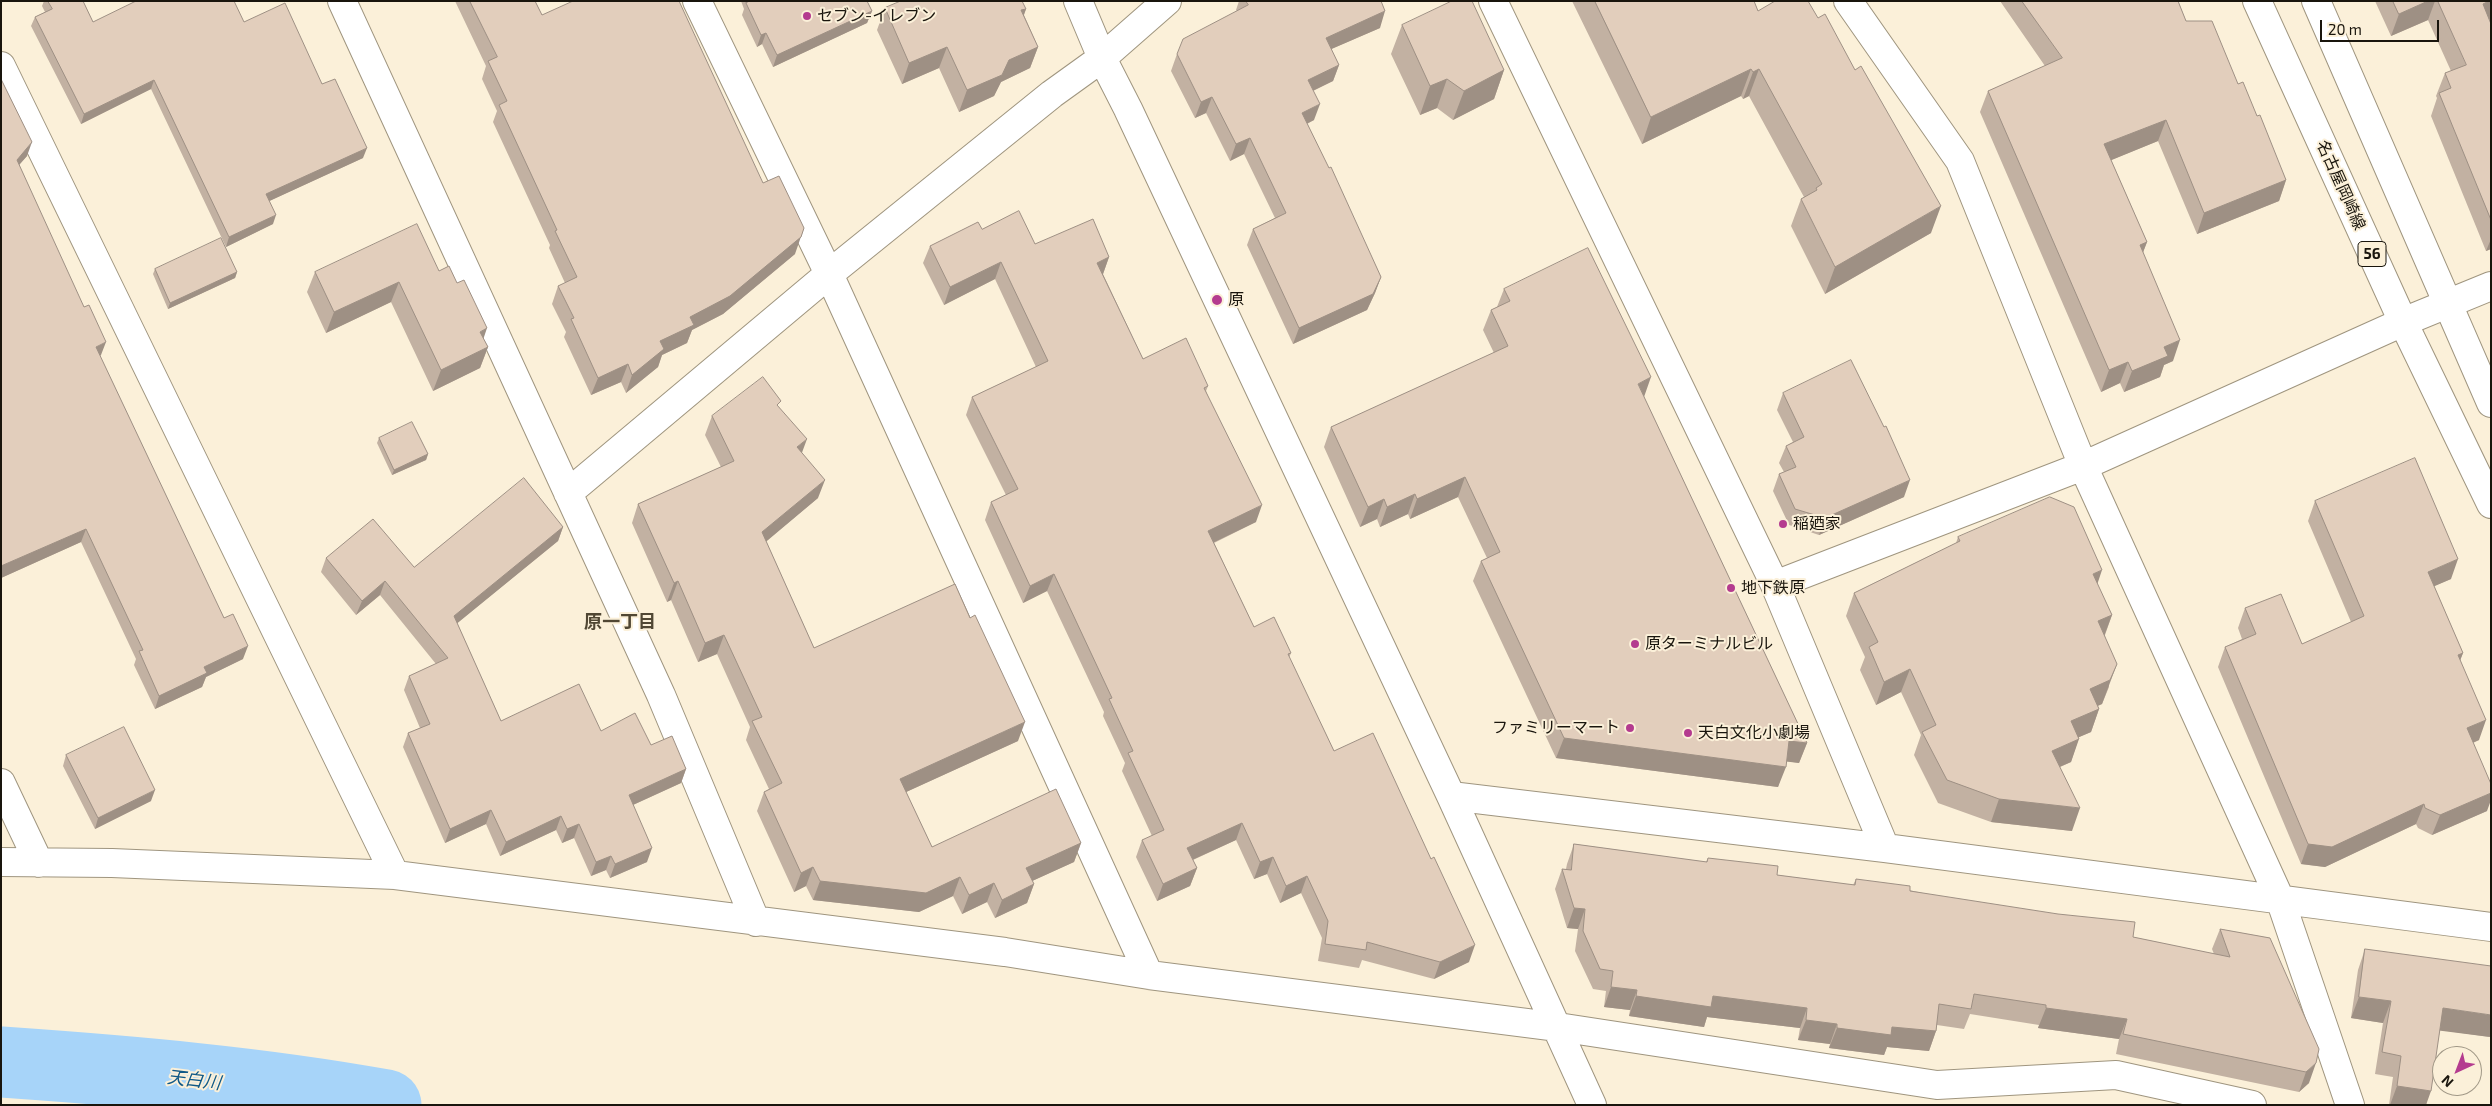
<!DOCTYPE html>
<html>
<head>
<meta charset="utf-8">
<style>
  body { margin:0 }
  #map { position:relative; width:2492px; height:1106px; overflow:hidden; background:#fbf0d9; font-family:"Exo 2",sans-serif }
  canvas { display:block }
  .frame { position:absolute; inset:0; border:2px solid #19150d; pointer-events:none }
  .north { position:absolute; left:2432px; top:1046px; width:50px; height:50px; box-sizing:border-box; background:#fbf0d9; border:1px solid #a19887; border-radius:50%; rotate:223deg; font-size:14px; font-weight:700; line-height:20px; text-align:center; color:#19150d }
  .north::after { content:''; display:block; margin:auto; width:18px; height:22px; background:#b43b8f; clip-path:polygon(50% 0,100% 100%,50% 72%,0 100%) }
  .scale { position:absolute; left:2320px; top:20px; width:119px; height:22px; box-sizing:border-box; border:2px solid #19150d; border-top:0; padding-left:6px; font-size:15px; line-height:18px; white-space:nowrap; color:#19150d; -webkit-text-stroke:4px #fbf0d9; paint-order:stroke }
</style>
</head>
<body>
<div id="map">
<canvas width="2492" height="1106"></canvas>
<div class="frame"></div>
<div class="north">N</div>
<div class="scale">20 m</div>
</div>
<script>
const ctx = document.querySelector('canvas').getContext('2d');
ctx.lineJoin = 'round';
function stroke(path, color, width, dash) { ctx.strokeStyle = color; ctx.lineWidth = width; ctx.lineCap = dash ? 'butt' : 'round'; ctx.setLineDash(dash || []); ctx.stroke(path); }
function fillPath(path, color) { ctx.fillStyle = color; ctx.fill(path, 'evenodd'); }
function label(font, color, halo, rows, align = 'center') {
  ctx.font = font + ' "Exo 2","Noto Sans JP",sans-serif'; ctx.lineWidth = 4; ctx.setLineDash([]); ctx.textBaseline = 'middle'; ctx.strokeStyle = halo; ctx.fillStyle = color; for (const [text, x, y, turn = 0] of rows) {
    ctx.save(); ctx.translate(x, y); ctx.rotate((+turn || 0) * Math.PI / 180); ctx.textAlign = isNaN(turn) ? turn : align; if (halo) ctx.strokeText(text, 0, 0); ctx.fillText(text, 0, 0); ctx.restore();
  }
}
stroke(new Path2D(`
  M1 1062C130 1071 259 1082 386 1105`), '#a7d4f9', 71);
const minor = new Path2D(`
  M342 1 661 695 756 922
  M697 1 829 274 1149 975
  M1078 1 1102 58 1128 109 1451 796 1592 1105
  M1493 1 1775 585 1885 848
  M1848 1 1960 161 2083 466 2280 899 2350 1105
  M1 66 395 875
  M568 493 829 274 1052 94 1102 58 1167 1
  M1775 585 2083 466 2403 322 2491 286
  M1 783 39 863
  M1451 796 1885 848 2491 927
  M1 862 112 863 395 875 1005 952 1149 975 1558 1027 1937 1085 2116 1075 2252 1105`);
const major = new Path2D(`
  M2257 1 2403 322 2491 504
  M2316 1 2491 403`);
stroke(minor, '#9f957f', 30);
stroke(major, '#9f957f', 30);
stroke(minor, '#fff', 28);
stroke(major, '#fff', 28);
fillPath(new Path2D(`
  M44 1H83L93 22H244L322 84 363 158 269 201 273 224 226 247 151 89 81 124 31 26 35 17 45 12 42 6Z
  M455 1H535L542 15 795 254 723 314 692 330 687 343 662 355 658 367 626 393 621 382 591 395 564 337 566 332 552 304 558 286 565 283 549 248 550 245 493 122 497 111 482 79 486 66Z
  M741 1H867L872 11 867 23 773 67 762 44 757 47 742 15 744 9Z
  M1239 1H1381L1380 28 1331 49 1339 65 1333 81 1313 91 1314 120 1307 124 1381 277 1375 293 1367 310 1293 344 1247 245 1253 229 1275 218 1244 154 1230 161 1206 113 1195 118 1171 71 1177 54 1237 11 1236 10Z
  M1572 1H1754L1758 11 1931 233 1825 294 1791 226 1801 199 1804 197 1749 96 1743 99 1741 96 1642 144Z
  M2000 1H2178L2186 21 2238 84 2257 116 2286 180 2279 201 2197 234 2158 141 2111 160 2147 242 2143 252 2173 361 2164 365 2160 377 2124 392 2120 383 2101 392 1980 112 1988 91 2045 66Z
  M2375 1H2491V19L2489 20 2491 24V249L2486 251 2431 116 2437 98 2436 96 2445 73 2451 71 2428 20 2391 36Z
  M885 8 1026 9 1024 15 1038 47 1030 68 1001 82 994 96 959 112 939 68 902 84 877 30Z
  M1402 25 1504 70 1494 99 1453 120 1437 108 1420 115 1391 54Z
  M1 79 27 156 19 165 101 355 100 356 243 659 206 677 202 687 155 709 134 665 136 659 81 542 1 578Z
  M982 229 1035 244 1109 257 1103 274 1143 359 1208 386 1206 391 1256 522 1214 543 1254 627 1291 653 1289 658 1334 751 1469 962 1434 979 1362 960 1359 968 1318 961 1322 938 1301 893 1280 903 1267 874 1254 879 1236 840 1193 860 1197 868 1190 886 1157 901 1136 857 1142 840 1152 836 1122 771 1125 763 1103 716 1104 712 1047 591 1023 603 985 520 991 502 1006 495 966 415 972 397 1036 367 995 279 944 305 923 263 930 246Z
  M155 269 237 272 235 278 168 309 153 274Z
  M439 271 483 338 488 347 480 368 433 391 391 302 326 333 307 292 315 272Z
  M1504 289 1644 397 1807 743 1799 763 1786 761 1778 787 1556 758 1473 581 1481 561 1487 558 1458 497 1410 519 1408 514 1380 527 1377 519 1360 527 1324 447 1331 427 1494 353 1483 330 1491 310 1497 307Z
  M1783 393 1904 497 1819 535 1789 525 1773 491 1779 474 1784 472 1779 463 1786 446 1793 442 1777 410Z
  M779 407 802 453 818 498 766 541 814 648 1018 741 906 792 932 847 1081 843 1074 862 1032 881 1034 884 1027 903 995 918 987 902 962 914 953 896 919 912 813 900 806 886 794 892 757 811 764 792 769 789 746 740 750 727 717 654 698 662 671 600 667 602 632 523 638 504 721 467 705 435 712 416Z
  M379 438 428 454 426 460 392 475 377 443Z
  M2315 501 2451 579 2434 586 2463 653 2460 660 2479 740 2473 743 2487 811 2432 835 2418 828 2416 824 2325 867 2301 864 2218 667 2225 647 2242 639 2238 628 2245 608 2302 644 2351 622 2308 521Z
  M563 527 558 541 457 623 501 721 601 731 651 745 686 769 681 783 633 805 647 862 610 878 606 870 591 876 574 838 562 843 556 830 500 856 486 824 445 843 403 747 408 733 420 728 404 690 409 676 436 664 380 595 356 615 321 572 326 558 414 567Z
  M1958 537 2097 584 2112 615 2105 635 2109 687 2102 704 2098 706 2099 709 2091 732 2079 737 2071 762 2060 767 2072 831 1991 822 1938 803 1914 755 1921 735 1901 692 1876 705 1860 670 1865 657 1846 616 1854 593 1956 543Z
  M66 755 151 801 95 829 63 766Z
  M1574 844 1706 862 1708 858 1777 875 1853 885 1856 879 2214 954 2212 949 2220 929 2270 938 2309 1083 2299 1092 2116 1054 2119 1039 2038 1028 2039 1025 1970 1014 1964 1029 1937 1025 1936 1031 1929 1051 1887 1047 1884 1055 1829 1048 1830 1044 1798 1040 1800 1028 1707 1017 1704 1027 1629 1016 1630 1010 1604 1007 1606 991 1593 989 1575 951 1578 929 1567 928 1555 889 1562 869H1566L1567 864Z
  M2365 949 2490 1037 2440 1030 2426 1105H2389L2393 1077 2375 1074 2383 1023 2351 1018 2358 970Z`), '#c2b1a2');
fillPath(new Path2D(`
  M2428 1H2435L2428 20 2391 36 2399 14Z
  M2489 1H2491V19L2474 26 2483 4Z
  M1026 9 1018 30 1021 10Z
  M872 11 867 23 773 67 777 55Z
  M1385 11 1380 28 1320 54 1326 38Z
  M766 33 762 44 757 47 761 35Z
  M947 47 939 68 902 84 909 63Z
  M1038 47 1030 68 1001 82 994 96 959 112 967 90 1009 60Z
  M1339 65 1333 81 1302 96 1308 80Z
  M1751 69 1741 96 1642 144 1651 117Z
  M1759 69 1749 96 1743 99 1753 72Z
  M1504 70 1494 99 1453 120 1464 91Z
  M1447 79 1437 108 1420 115 1430 86Z
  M154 80 151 89 81 124 84 114Z
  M1212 97 1206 113 1195 118 1201 102Z
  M1320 104 1314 120 1296 129 1302 113Z
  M2166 120 2158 141 2097 166 2104 144Z
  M1250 138 1244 154 1230 161 1236 144Z
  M32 142 27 156 12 173 17 160Z
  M367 148 363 158 263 204 266 194Z
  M2286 180 2279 201 2197 234 2204 213Z
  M1941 206 1931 233 1825 294 1835 267Z
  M276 215 273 224 226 247 229 237Z
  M804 228 795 254 723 314 692 330 687 343 662 355 658 367 626 393 632 375 660 341 690 317Z
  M2491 239V249L2486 251Z
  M2147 242 2139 263 2140 245Z
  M1109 257 1103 274 1091 280 1097 263Z
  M1001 262 995 279 944 305 950 287Z
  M237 272 235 278 168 309 170 303Z
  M1381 277 1375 293 1367 310 1293 344 1299 328Z
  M399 282 391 302 326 333 334 312Z
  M487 328 480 349V332Z
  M2180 340 2173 361 2164 365 2160 377 2124 392 2132 371 2164 347Z
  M106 342 101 355 91 360 96 347Z
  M488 347 480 368 433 391 441 370Z
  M2128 362 2120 383 2101 392 2109 370Z
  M628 364 621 382 591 395 598 378Z
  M1651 377 1644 397 1638 384Z
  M807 439 800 458 797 447Z
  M428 454 426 460 392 475 394 470Z
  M1465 477 1458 497 1410 519 1417 499Z
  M825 480 818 498 755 551 762 532Z
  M1910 480 1904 497 1819 535 1825 518Z
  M1415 494 1408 514 1380 527 1387 507Z
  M1384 499 1377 519 1360 527 1368 507Z
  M1262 505 1256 522 1202 548 1208 531Z
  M563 527 558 541 449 630 454 616Z
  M86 529 81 542 1 578V566Z
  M2458 559 2451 579 2421 592 2428 572Z
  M2102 570 2094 594 2093 574Z
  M1054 574 1047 591 1023 603 1030 586Z
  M385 581 380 595 356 615 362 601Z
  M678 581 671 600 667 602 674 583Z
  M2112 615 2103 639 2098 621Z
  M724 635 717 654 698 662 705 643Z
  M248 646 243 659 206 677 202 687 155 709 159 696 204 667Z
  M2463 653 2455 674 2458 655Z
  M2117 664 2102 704 2082 712 2090 689Z
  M1910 669 1901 692 1876 705 1884 682Z
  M2099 709 2091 732 2063 744 2071 721Z
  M2486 720 2479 740 2460 748 2467 728Z
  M1025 722 1018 741 893 798 900 779Z
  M1564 738 1786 767 1778 787 1556 758Z
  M2079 739 2071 762 2043 774 2052 751Z
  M1789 741 1807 743 1799 763 1782 761Z
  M686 769 681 783 624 809 629 795Z
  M155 790 151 801 95 829 98 818Z
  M2491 793V800L2487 811 2432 835 2440 815Z
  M1999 799 2080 808 2072 831 1991 822Z
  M2424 804 2416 824 2325 867 2301 864 2308 844Z
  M491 810 486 824 445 843 450 829Z
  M561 816 556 830 500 856 506 842Z
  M1242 823 1236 840 1181 865 1187 848Z
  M579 824 574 838 562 843 567 829Z
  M1081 843 1074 862 1019 887 1026 868Z
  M652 848 647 862 610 878 615 864Z
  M611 856 606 870 591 876 596 862Z
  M1273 857 1267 874 1254 879 1260 862Z
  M813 867 806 886 794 892 801 873Z
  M1197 868 1190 886 1157 901 1163 884Z
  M1307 876 1301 893 1280 903 1286 886Z
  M960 877 953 896 919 912 813 900 820 881Z
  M994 883 987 902 962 914 969 895Z
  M1034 884 1027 903 995 918 1002 900Z
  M1574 908 1585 909 1578 929 1567 928Z
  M1475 945 1469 962 1434 979 1440 962Z
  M1611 987 1637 990 1630 1010 1604 1007Z
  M1636 996H1713L1807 1008 1800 1028 1707 1017 1704 1027 1629 1016Z
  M2359 997 2391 1001 2383 1023 2351 1018Z
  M2046 1008 2127 1019 2119 1039 2038 1028Z
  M2443 1008 2491 1015 2490 1037 2435 1030Z
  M1806 1020 1837 1024 1830 1044 1798 1040Z
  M1892 1027 1936 1031 1929 1051 1887 1047 1884 1055 1829 1048 1837 1028Z
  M2316 1063 2309 1083 2299 1092 2306 1072Z
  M2397 1086 2431 1091 2426 1105H2390Z`), '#9e9084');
const building = new Path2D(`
  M48 1H83L93 22 136 1H234L244 22 285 3 322 84 335 79 367 148 266 194 276 215 229 237 154 80 84 114 35 17 52 9Z
  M470 1H535L542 15 573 1H679L763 183 779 176 804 228 801 237 730 296 690 317 694 325 660 341 664 349 632 375 628 364 598 378 571 319 574 318 558 286 577 277 555 231 557 230 499 105 507 101 488 61 497 57Z
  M750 1H867L872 11 777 55 766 33 761 35 746 3Z
  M901 1H1022L1026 9 1021 10 1038 47 1009 60 1002 75 967 90 947 47 909 63 885 8Z
  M1246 1H1381L1385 11 1326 38 1339 65 1308 80 1320 104 1302 113 1329 168 1331 167 1381 277 1373 294 1299 328 1253 229 1286 213 1250 138 1236 144 1212 97 1201 102 1177 54 1183 39 1248 5Z
  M1452 1H1472L1504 70 1464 91 1447 79 1430 86 1402 25Z
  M1595 1H1754L1758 11 1775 1H1808L1818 18 1825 14 1855 70 1861 66 1941 206 1835 267 1801 199 1817 190 1816 188 1822 184 1759 69 1753 72 1751 69 1651 117Z
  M2022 1H2178L2186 21H2212L2238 84 2243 82 2257 116 2260 115 2286 180 2204 213 2166 120 2104 144 2147 242 2140 245 2180 340 2164 347 2168 356 2132 371 2128 362 2109 370 1988 91 2062 58Z
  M2393 1H2428L2399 14Z
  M2438 1H2489L2483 4 2491 24V220L2439 93 2451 88 2445 73 2466 65Z
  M1 79 32 142 17 160 84 307 89 305 106 342 96 347 224 618 233 614 248 646 204 667 207 673 159 696 139 651 143 650 86 529 1 566Z
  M1019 211 1035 244 1093 219 1109 257 1097 263 1143 359 1186 338 1208 386 1204 388 1262 505 1208 531 1254 627 1274 617 1291 653 1288 654 1334 751 1373 733 1431 859 1434 857 1475 945 1440 962 1367 942 1366 950 1325 944 1328 921 1307 876 1286 886 1273 857 1260 862 1242 823 1187 848 1197 868 1163 884 1142 840 1164 830 1128 753 1133 751 1109 699 1112 698 1054 574 1030 586 991 502 1018 489 972 397 1048 361 1001 262 950 287 930 246 978 222 982 229Z
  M417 224 439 271 449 266 457 283 464 280 487 328 480 332 488 347 441 370 399 282 334 312 315 272Z
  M221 238 237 272 170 303 155 269Z
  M1588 248 1651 377 1638 384 1807 743 1789 741 1786 767 1564 738 1481 561 1500 552 1465 477 1417 499 1415 494 1387 507 1384 499 1368 507 1331 427 1508 346 1491 310 1510 301 1504 289Z
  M1851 360 1884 427 1886 426 1910 480 1825 518 1795 509 1779 474 1796 467 1786 446 1804 437 1783 393Z
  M763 377 781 401 777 405 807 439 797 447 825 480 762 532 814 648 955 584 970 618 975 615 1025 722 900 779 932 847 1056 789 1081 843 1026 868 1034 884 1002 900 994 883 969 895 960 877 926 893 820 881 813 867 801 873 764 792 782 783 752 721 762 717 724 635 705 643 678 581 674 583 638 504 734 461 712 416Z
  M412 422 428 454 394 470 379 438Z
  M2415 458 2458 559 2428 572 2463 653 2458 655 2486 720 2467 728 2491 784V793L2440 815 2425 808 2424 804 2332 847 2308 844 2225 647 2256 634 2245 608 2281 594 2302 644 2364 616 2315 501Z
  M524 478 563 527 454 616 501 721 579 684 601 731 635 713 651 745 672 736 686 769 629 795 652 848 615 864 611 856 596 862 579 824 567 829 561 816 506 842 491 810 450 829 408 733 430 724 409 676 448 658 385 581 362 601 326 558 373 519 414 567Z
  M2050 497 2074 507 2102 570 2093 574 2112 615 2098 621 2117 664 2110 680 2090 689 2099 709 2071 721 2079 739 2052 751 2080 808 1999 799 1947 780 1922 732 1936 725 1910 669 1884 682 1869 647 1878 642 1854 593 1960 541 1958 537Z
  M124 727 155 790 98 818 66 755Z
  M1574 844 1707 862 1708 858 1778 866 1777 875 1855 885 1856 879 1910 886V891L2058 914 2135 922 2133 937 2230 957 2220 929 2270 938 2319 1049 2316 1063 2306 1072 2123 1034 2127 1019 2046 1008V1005L1974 994 1971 1009 1939 1004 1936 1031 1892 1027 1891 1035 1837 1028V1024L1806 1020 1807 1008 1713 996 1711 1007 1636 996 1637 990 1611 987 1613 971 1600 969 1583 931 1585 909 1574 908 1562 869 1571 870Z
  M2365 949 2491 966V1015L2443 1008 2431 1091 2397 1086 2401 1056 2382 1052 2391 1001 2359 997Z`);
fillPath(building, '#e2cebc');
stroke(building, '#9e9084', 1);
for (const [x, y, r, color] of [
  [807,16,5,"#b43b8f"],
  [1217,300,6,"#b43b8f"],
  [1783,524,5,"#b43b8f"],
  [1731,588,5,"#b43b8f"],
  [1635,644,5,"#b43b8f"],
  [1630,728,5,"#b43b8f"],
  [1688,733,5,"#b43b8f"]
]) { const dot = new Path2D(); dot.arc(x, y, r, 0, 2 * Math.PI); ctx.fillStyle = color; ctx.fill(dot); stroke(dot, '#fbf0d9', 2); }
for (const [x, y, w] of [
  [2372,254,28]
]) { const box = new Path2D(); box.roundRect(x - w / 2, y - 12.5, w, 25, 4); ctx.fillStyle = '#fbf0d9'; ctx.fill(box); stroke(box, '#19150d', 1); }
label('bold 15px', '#19150d', null, [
  ["56",2372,254]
]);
label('16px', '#19150d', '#fbf0d9', [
  ["セブン-イレブン",817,16],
  ["原",1228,300],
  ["稲廼家",1793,524],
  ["地下鉄原",1741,588],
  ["原ターミナルビル",1645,644],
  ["ファミリーマート",1620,728,"right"],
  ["天白文化小劇場",1698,733]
], 'left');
label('16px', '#19150d', '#fbf0d9', [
  ["名古屋岡崎線",2341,185,66]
]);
label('bold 18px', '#504734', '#fbf0d9', [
  ["原一丁目",620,622]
]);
label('italic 18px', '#105987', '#fbf0d9', [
  ["天白川",194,1080,7]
]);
</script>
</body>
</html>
